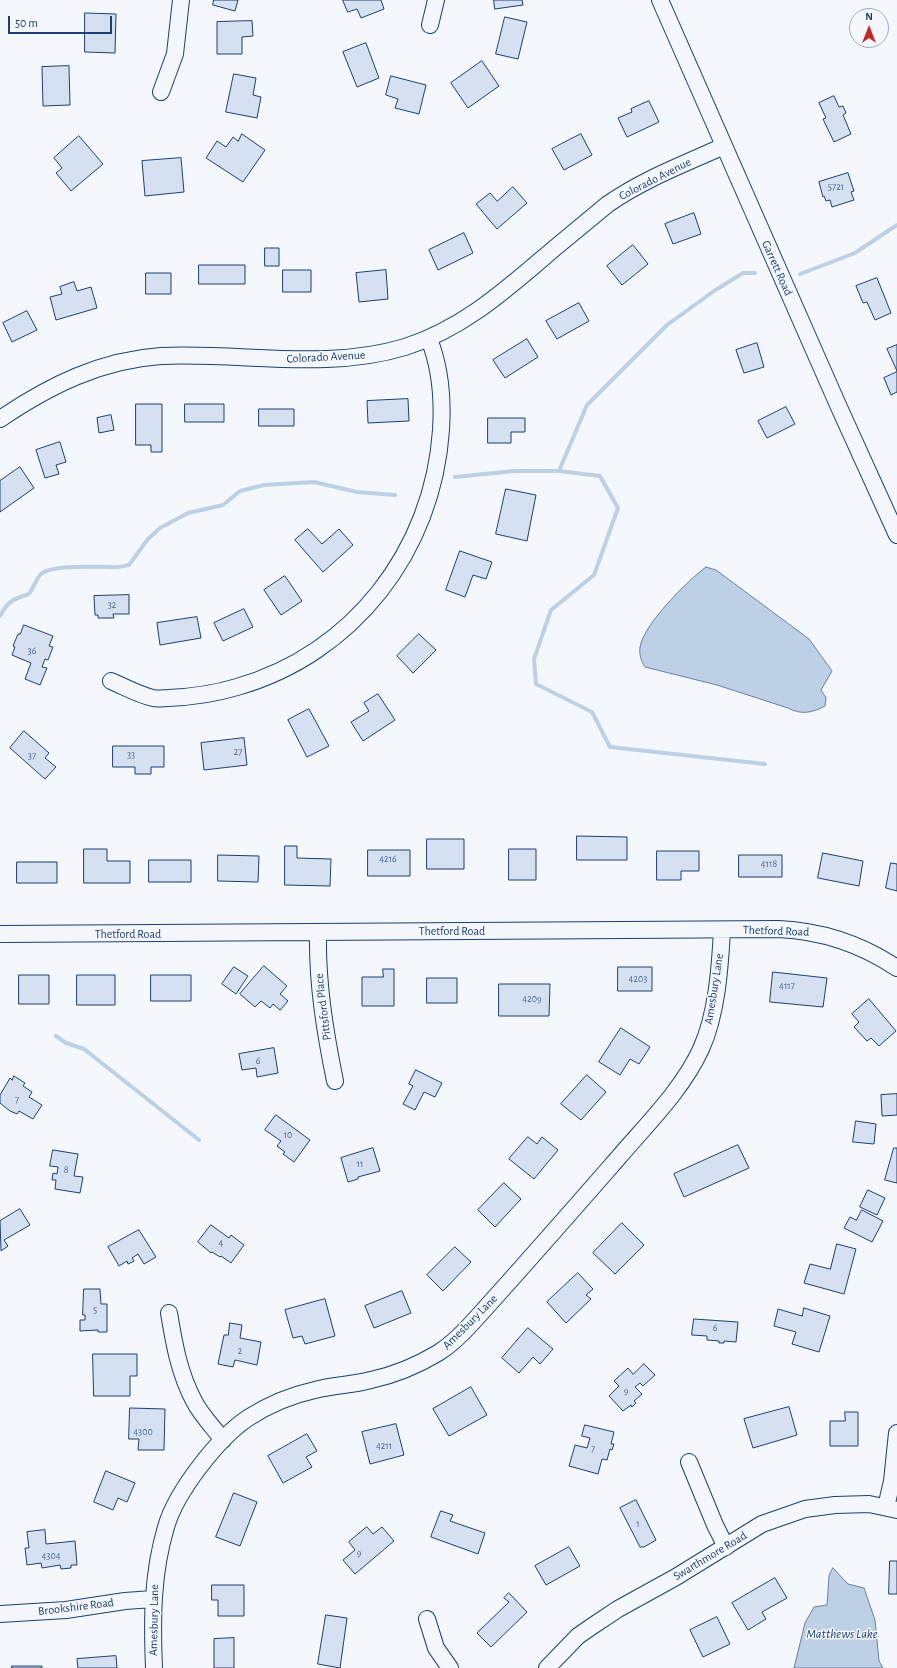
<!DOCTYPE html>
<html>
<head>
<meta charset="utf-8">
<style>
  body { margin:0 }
  #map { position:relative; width:897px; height:1668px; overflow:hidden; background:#f4f7fb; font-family:"Alegreya Sans",sans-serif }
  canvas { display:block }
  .north { position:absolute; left:849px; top:8px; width:40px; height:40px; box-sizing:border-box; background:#f4f7fb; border:1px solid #9eadc5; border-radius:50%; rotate:0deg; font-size:11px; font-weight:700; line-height:16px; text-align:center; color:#1d3f73 }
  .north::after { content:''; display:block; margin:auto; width:14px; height:18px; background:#c62828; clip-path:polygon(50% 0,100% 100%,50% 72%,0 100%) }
  .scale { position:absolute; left:8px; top:16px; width:104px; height:18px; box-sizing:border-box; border:2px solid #1d3f73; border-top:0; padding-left:5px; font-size:12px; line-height:14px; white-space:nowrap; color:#1d3f73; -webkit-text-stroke:3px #f4f7fb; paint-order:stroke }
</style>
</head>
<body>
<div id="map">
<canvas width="897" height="1668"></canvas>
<div class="north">N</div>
<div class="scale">50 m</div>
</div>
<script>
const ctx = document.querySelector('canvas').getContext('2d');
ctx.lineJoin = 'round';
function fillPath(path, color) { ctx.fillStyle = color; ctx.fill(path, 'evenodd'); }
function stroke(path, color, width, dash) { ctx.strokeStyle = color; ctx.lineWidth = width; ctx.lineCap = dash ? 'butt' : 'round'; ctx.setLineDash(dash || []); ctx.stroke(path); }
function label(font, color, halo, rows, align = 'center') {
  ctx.font = font + ' "Alegreya Sans",sans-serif'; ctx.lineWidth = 3; ctx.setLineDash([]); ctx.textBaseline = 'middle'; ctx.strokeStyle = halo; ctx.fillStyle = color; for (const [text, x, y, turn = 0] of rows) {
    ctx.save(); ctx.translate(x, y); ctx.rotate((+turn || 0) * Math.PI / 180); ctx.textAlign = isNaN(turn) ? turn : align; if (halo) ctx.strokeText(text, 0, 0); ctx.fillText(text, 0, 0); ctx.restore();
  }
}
const water = new Path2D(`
  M706 567 716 570 809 639 832 671 821 690 826 698 825 706C812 713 801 715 788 708L717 685 645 667C641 661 639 654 640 647 644 624 687 581 706 567Z
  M833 1568 848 1584 864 1588 875 1620 879 1661 883 1668H794L805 1623 814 1607 827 1605 829 1576Z`);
fillPath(water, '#bed0e5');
stroke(water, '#687fa3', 1);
stroke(new Path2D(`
  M800 274 855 253 897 225
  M559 471 587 405 667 325 714 291 743 273H755
  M455 477 514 471H559L600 476 618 508 594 575 551 610 534 659 536 684 592 712 610 747 765 764
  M0 616C8 601 13 599 29 594 33 588 36 580 40 575 50 564 96 567 111 567 117 568 123 566 129 565L148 539 160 528 188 513 223 505 240 491 264 485 314 482 357 492 395 495
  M56 1036 66 1043 84 1049 199 1140`), '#bed0e5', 4);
const building = new Path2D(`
  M214 0H238L235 11 213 5Z
  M343 0H381L384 9 361 18 357 9 348 12Z
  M494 0H522L523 5 495 9Z
  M85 13 116 14 115 53 85 52Z
  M505 17 527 22 518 59 496 54Z
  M252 21 253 36 242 37V54H217V22Z
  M366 43 379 78 357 87 343 52Z
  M482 61 499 86 468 108 451 83Z
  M69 66 70 105 43 106 42 67Z
  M234 74 256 78 253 95 261 97 257 118 226 112Z
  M391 76 426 85 419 114 395 108 398 99 386 95Z
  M834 96 839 107 843 106 846 113 843 115 851 134 834 142 823 119 826 118 819 103Z
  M649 101 659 122 627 137 618 118 632 112 631 109Z
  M242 134 265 150 243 182 206 158 217 141 226 147 233 137 238 141Z
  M581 134 592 155 564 170 552 149Z
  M79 136 103 164 71 191 56 173 62 168 54 158Z
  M181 158 184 192 145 196 142 161Z
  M848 173 854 191 851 192 854 200 832 207 830 200 826 201 824 196 823 197 819 182Z
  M513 187 527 203 497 229 476 204 490 193 497 201Z
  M694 213 701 234 673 244 665 224Z
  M464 233 473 253 438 270 429 250Z
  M633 245 648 264 622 285 607 266Z
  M265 248H279V266H265Z
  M199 265H245V284H199Z
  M283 270H311V292H283Z
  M386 270 388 299 359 302 356 273Z
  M146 273H171V294H146Z
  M877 278 891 313 875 320 867 302 863 303 856 286Z
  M74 282 77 291 91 287 97 308 56 320 50 297 62 294 60 287Z
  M579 303 589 321 557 339 546 321Z
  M27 311 37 330 12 342 3 323Z
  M527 339 538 357 505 378 493 360Z
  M757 343 764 367 744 373 736 350Z
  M897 345V371L887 349Z
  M897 372V392L891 395 884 378Z
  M408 399 409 421 368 423 367 401Z
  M136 404H162V452H151V445H136Z
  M185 404H224V422H185Z
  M786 407 795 424 767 438 758 421Z
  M259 409H294V426H259Z
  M111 415 114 430 99 433 97 418Z
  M488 418H525V432H511V443H488Z
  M60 442 66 462 56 465 59 474 45 478 36 450Z
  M20 467 34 488 0 512V481Z
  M506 489 536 495 527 541 496 534Z
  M308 529 322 544 339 529 353 545 323 572 295 540Z
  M460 551 492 562 486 579 473 575 465 597 446 590Z
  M285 576 302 601 281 615 264 590Z
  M129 595V614H113L114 618H98V615H95L94 596Z
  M244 609 253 627 223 641 214 623Z
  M197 617 201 638 160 645 157 623Z
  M24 625 53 636 49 646 53 647 48 660 45 659 42 667 47 668 40 685 25 679 31 663 12 655 15 647 13 646 18 634H20Z
  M419 634 436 650 413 673 397 656Z
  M378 694 395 720 363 741 351 722 369 711 364 703Z
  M309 709 329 746 307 757 288 720Z
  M24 731 49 753 45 758 56 767 45 779 10 748Z
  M244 738 247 765 204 770 201 743Z
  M113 746H164V767H151V774H135V767H113Z
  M577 836 627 837V860H577Z
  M427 839H464V869H427Z
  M285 846H297V858L331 859 330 886 285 885Z
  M84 849H107V861H130V883H84Z
  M509 849H536V880H509Z
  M368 850H410V876H368Z
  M657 851H699V871H681V880H657Z
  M823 853 863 861 859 886 818 878Z
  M218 855 259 856 258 882 218 881Z
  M739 855H782V877H739Z
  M149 860H191V882H149Z
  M17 862H57V883H17Z
  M891 863 897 864V891L886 888Z
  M264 966 287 986 280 994 288 1001 280 1010 273 1004 270 1008 261 1001 255 1007 240 994Z
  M234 967 248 976 236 994 222 984Z
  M618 967H652V991H618Z
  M383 969H394V1006H362V977H383Z
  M773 972 827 978 823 1007 770 1002Z
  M19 975H49V1004H19Z
  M77 975H115V1005H77Z
  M151 975H191V1001H151Z
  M427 978H457V1003H427Z
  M499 984H550L549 1016H499Z
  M869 999 896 1031 879 1046 871 1038 867 1041 854 1027 859 1022 852 1014Z
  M621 1028 650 1047 639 1064 630 1059 620 1075 599 1062Z
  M274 1048 278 1073 257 1077 256 1068 242 1070 239 1054Z
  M416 1070 442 1083 435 1097 424 1092 415 1110 403 1104 413 1086 409 1084Z
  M587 1075 606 1092 581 1120 561 1104Z
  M14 1076 25 1083 23 1086 32 1092 29 1097 42 1105 33 1119 19 1111 17 1114 10 1111 0 1103V1095L10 1078 12 1080Z
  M897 1094V1115L882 1116 881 1095Z
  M276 1115 310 1140 294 1162 283 1154 285 1152 277 1146 281 1141 265 1130Z
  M856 1121 876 1124 874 1144 853 1142Z
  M528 1137 537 1144 542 1137 558 1150 534 1179 509 1159Z
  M738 1145 749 1168 684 1197 674 1174Z
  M373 1148 380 1171 358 1177V1179L348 1182 341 1158Z
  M894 1148H897V1183L885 1180Z
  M53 1150 78 1154 74 1176 83 1177 80 1193 55 1189 56 1180H52L53 1173 57 1174 58 1167 50 1166Z
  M504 1183 521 1199 495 1227 478 1210Z
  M868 1190 885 1198 877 1215 860 1207Z
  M20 1209 30 1225 4 1240 8 1246 1 1251 0 1221Z
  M862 1210 883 1221 872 1242 844 1228 850 1217 856 1220Z
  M622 1223 644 1245 615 1274 593 1253Z
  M211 1225 229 1238 231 1235 244 1245 231 1263 221 1256 220 1257 212 1252 211 1253 198 1242Z
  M139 1230 156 1257 144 1264 138 1254 132 1258 134 1261 128 1264 127 1261 119 1266 108 1247Z
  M837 1244 856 1249 844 1294 804 1283 810 1264 830 1269Z
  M455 1247 471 1262 443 1291 427 1275Z
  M578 1273 593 1289 586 1295 591 1299 566 1323 547 1302Z
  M84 1289H100L101 1304H107V1332H98V1330L80 1331V1320H85V1315H83Z
  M402 1291 411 1313 374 1328 365 1306Z
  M325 1299 335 1336 305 1344 302 1336 293 1338 285 1310Z
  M804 1308 830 1316 819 1352 792 1344 796 1332 774 1326 778 1309 802 1316Z
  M694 1319 738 1322 736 1342 724 1341V1343H719V1341L707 1340V1336L692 1335Z
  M230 1323 242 1325 240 1338 261 1342 257 1365 235 1360 233 1367 218 1364 224 1335H228Z
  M528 1328 553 1349 540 1364 533 1357 519 1373 502 1358Z
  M93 1354H137V1376H130V1396H94Z
  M644 1364 655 1375 643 1386 640 1383 635 1387 642 1394 634 1401 636 1403 632 1407 631 1405 623 1411 609 1396 619 1386 614 1381 628 1368 633 1374Z
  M471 1387 487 1415 449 1436 433 1409Z
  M789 1407 797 1435 753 1448 744 1419Z
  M130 1408 165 1409 164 1450H138L139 1439H129Z
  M845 1412H858V1446H830V1421H845Z
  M396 1424 404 1455 370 1464 362 1432Z
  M585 1425 614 1432 611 1444H614L612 1450 610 1449 607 1460 602 1459 598 1474 569 1466 575 1445 587 1448 590 1438 582 1436Z
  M307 1434 317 1451 306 1457 312 1467 283 1483 268 1456Z
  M106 1471 135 1483 127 1502 118 1498 113 1510 94 1502Z
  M234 1493 257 1502 240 1546 216 1537Z
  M636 1500 656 1540 644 1547H640L620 1508Z
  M441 1511 453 1515 450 1521 485 1533 478 1554 431 1537Z
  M367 1527 373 1534 382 1527 394 1541 355 1574 343 1560 355 1550 349 1542Z
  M45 1530 46 1544 75 1541 77 1565H71V1568L61 1569 60 1565 42 1568 41 1563 27 1565 25 1548H29L27 1532Z
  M569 1547 580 1566 546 1585 535 1566Z
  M890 1561H897V1594H889Z
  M775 1578 787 1598 762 1612 766 1619 748 1630 732 1603Z
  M212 1585H244V1616H218V1600H212Z
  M509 1593 527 1612 491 1647 477 1633 509 1602 504 1598Z
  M326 1615 347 1618 340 1668 318 1664Z
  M717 1617 730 1644 703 1657 690 1630Z
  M234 1638V1668H214V1639Z
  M116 1656 117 1668H78L77 1659Z
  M12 1666H42V1668H12Z`);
fillPath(building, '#d5e0f0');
stroke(building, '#1d3f73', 1);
const minor = new Path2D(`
  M660 0 838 405 897 535
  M430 25 436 0
  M161 92 175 54 181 0
  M0 419C49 386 100 360 161 356 242 352 326 371 405 347 465 328 509 287 556 247 573 233 590 219 608 204 644 179 684 164 724 146
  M111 681C125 687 139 695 153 698 158 699 164 698 168 698 192 697 214 694 237 687 353 654 433 551 441 430 443 399 441 369 429 339
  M318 933C317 983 325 1032 335 1081
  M0 934 779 929C822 931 861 944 897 968
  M169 1313C174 1343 179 1373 194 1401 201 1415 213 1427 223 1440
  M689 1462 715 1525 726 1547
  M886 1507 892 1481 897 1433
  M0 1614 66 1610 125 1601 153 1599
  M427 1619 436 1648 450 1668
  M154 1668C152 1620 152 1574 166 1527 176 1492 218 1438 248 1418 268 1405 292 1395 315 1390 333 1385 353 1385 371 1380 394 1375 418 1365 438 1353 451 1345 462 1334 472 1323 522 1268 570 1213 619 1157 648 1123 682 1090 701 1049 717 1014 720 967 722 930
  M547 1668 578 1636 591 1627 618 1609 676 1577 762 1524 805 1509 835 1505 869 1504 897 1510`);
stroke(minor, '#1d3f73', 18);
stroke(minor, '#f4f7fb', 16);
label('10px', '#4b6792', null, [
  ["5721",836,187],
  ["32",112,605],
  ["36",32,651],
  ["27",238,752],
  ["33",131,755],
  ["37",32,756],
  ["4216",388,859],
  ["4118",769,864],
  ["4203",638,979],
  ["4117",787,986],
  ["4209",532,999],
  ["6",258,1061],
  ["7",17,1100],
  ["10",288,1135],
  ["11",360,1164],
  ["8",66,1170],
  ["4",221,1243],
  ["5",95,1310],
  ["6",715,1328],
  ["2",240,1351],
  ["9",626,1391],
  ["4300",143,1432],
  ["4211",384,1446],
  ["7",593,1449],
  ["1",638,1524],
  ["9",359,1553],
  ["4304",51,1556]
]);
label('12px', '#1d3f73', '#f4f7fb', [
  ["Colorado Avenue",655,179,-27],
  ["Garrett Road",777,268,66],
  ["Colorado Avenue",326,357,-3],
  ["Thetford Road",452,931],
  ["Thetford Road",776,931,2],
  ["Thetford Road",128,934],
  ["Amesbury Lane",714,989,-81],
  ["Pittsford Place",323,1007,-97],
  ["Amesbury Lane",470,1322,-45],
  ["Swarthmore Road",710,1556,-31],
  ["Brookshire Road",76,1607,-7],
  ["Amesbury Lane",154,1620,-89]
]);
label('italic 13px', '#1d3f73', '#f4f7fb', [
  ["Matthews Lake",842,1634]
]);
</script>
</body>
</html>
